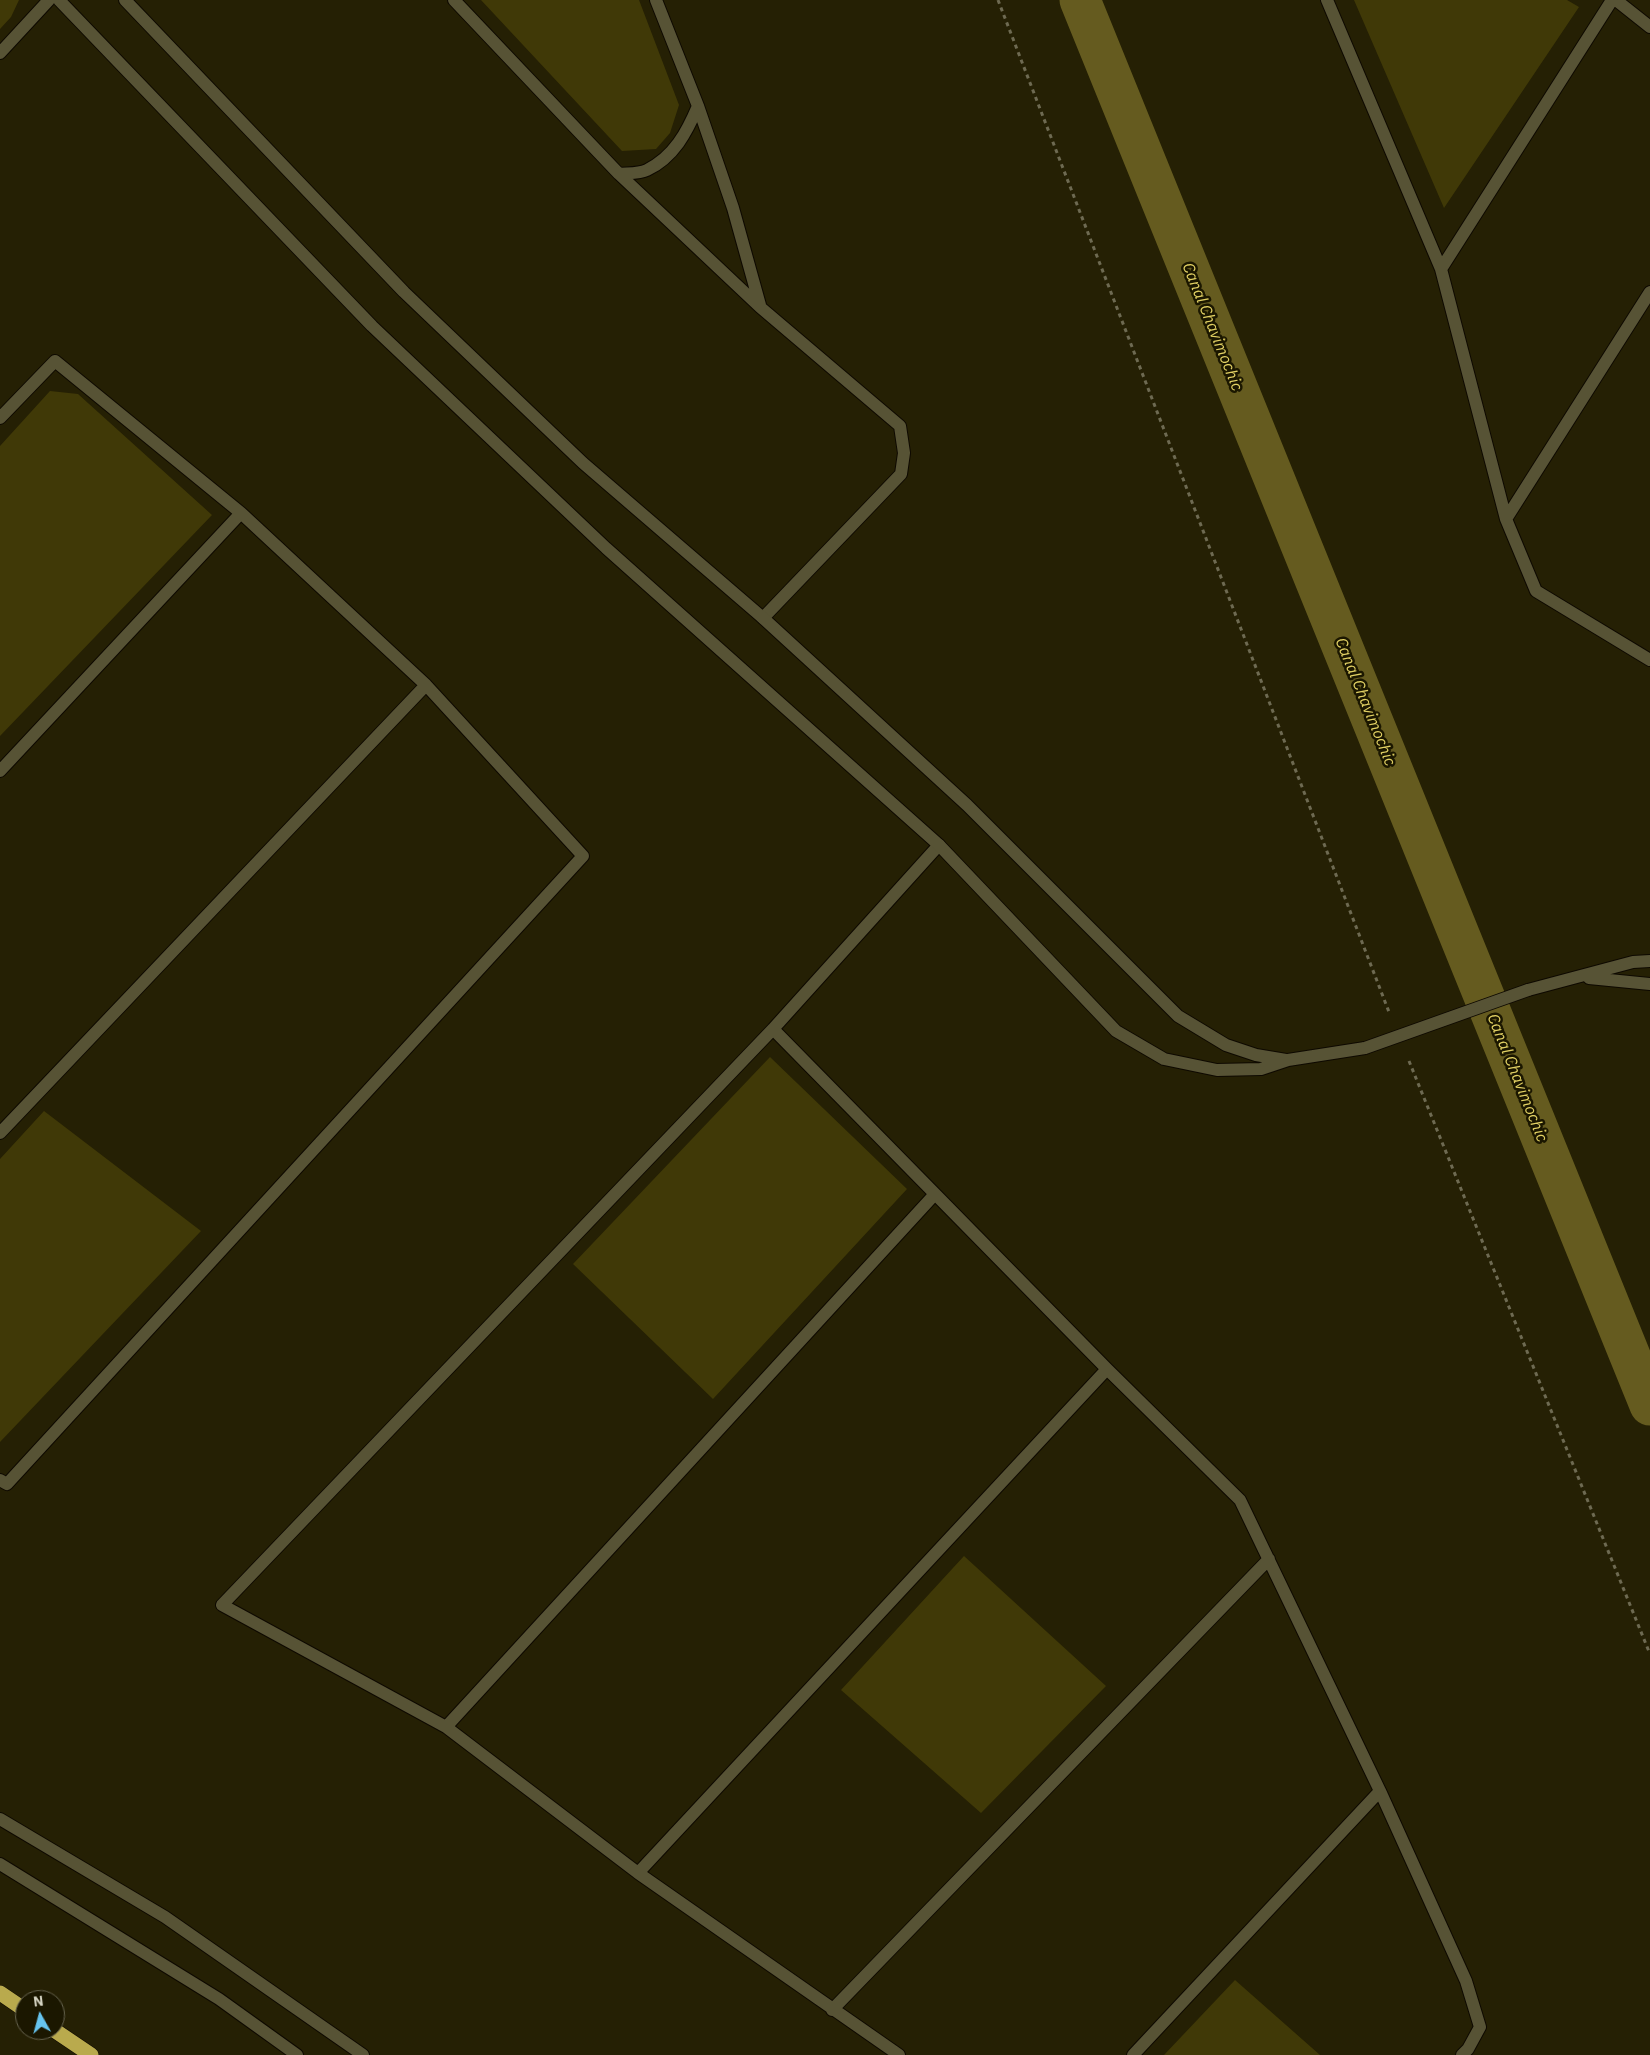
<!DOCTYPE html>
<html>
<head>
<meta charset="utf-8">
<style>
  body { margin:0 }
  #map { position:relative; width:1650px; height:2055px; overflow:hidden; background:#252004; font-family:"IBM Plex Sans",sans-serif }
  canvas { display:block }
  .north { position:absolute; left:15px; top:1990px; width:50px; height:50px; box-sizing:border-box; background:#1b1700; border:1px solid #65624d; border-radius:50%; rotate:353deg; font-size:14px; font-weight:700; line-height:20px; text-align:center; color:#d4d2c1 }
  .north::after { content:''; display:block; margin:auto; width:18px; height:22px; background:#66c4ef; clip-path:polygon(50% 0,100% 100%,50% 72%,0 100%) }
</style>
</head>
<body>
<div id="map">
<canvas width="1650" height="2055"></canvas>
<div class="north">N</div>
</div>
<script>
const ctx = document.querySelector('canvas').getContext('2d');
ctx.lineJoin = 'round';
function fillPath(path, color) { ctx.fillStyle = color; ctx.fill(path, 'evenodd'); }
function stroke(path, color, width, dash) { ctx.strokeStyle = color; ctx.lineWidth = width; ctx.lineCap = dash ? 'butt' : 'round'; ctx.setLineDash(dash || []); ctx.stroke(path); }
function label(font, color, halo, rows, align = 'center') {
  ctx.font = font + ' "IBM Plex Sans",sans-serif'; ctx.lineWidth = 5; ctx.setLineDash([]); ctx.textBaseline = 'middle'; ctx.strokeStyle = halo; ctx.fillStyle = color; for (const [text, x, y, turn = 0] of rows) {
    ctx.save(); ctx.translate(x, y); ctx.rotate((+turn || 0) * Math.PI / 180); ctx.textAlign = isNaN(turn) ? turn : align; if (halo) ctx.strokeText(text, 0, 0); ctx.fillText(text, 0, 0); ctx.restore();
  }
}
fillPath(new Path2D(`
  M0 0H19L11 17 0 29Z
  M481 0H639L679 105 670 133 656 149 622 151Z
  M1354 0H1567L1579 7 1444 208Z
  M50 391 78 394 212 515 0 736V446Z
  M770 1057 907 1189 713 1399 573 1264Z
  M44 1111 201 1231 0 1442V1159Z
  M964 1556 1106 1686 981 1813 841 1690Z
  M1235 1980 1320 2055H1164Z`), '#403907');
stroke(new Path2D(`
  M1080 0 1650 1405`), '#655b1f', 41);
const minor = new Path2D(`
  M454 0 619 174 760 307 900 426 904 453 901 474 763 618
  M656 0 698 106 733 208 760 305
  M1327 0 1441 269 1506 519 1536 591 1650 660
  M1616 0 1650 27
  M619 174C627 173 639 174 647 170 674 157 687 132 698 106
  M1441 269 1612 0
  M0 418 55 361 241 513 426 685 583 856 7 1484 0 1480
  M1506 519 1650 292
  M0 771 241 513
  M773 1029 1107 1369 1240 1500 1380 1791 1466 1981 1480 2027 1468 2049 1462 2055
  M0 1133 426 685
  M446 1727 935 1194
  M0 1819 165 1917 363 2055
  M0 1864 219 1999 297 2055
  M638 1873 1107 1369
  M832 2010 1269 1559
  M899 2055 638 1873 446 1727 222 1605 773 1029 939 845
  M1133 2055 1380 1791`);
const tertiary = new Path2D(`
  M59 0 372 326 606 548 939 845 1116 1031 1164 1059 1217 1070 1261 1069 1288 1060 1365 1048
  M125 0 404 292 583 463 763 618 967 805 1178 1016 1226 1045 1256 1055 1286 1060
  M0 53 49 0
  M1589 978 1650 984
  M1528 990 1633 962 1650 961`);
const motorway = new Path2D(`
  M0 1993 25 2010
  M54 2030 91 2055`);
stroke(minor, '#0e0900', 14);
stroke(tertiary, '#0e0900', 14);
stroke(motorway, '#0e0900', 16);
stroke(new Path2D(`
  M998 0 1389 1012
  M1409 1061 1650 1654`), '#6e6a52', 3, [4, 4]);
stroke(minor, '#575335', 12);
stroke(tertiary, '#575335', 12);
stroke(motorway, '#b9aa4d', 15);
const tertiaryBridge = new Path2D(`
  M1365 1048 1528 990`);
stroke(tertiaryBridge, '#0e0900', 14, []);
stroke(tertiaryBridge, '#575335', 12);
label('italic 16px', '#e1d063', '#1b1700', [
  ["Canal Chavimochic",1212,327,68],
  ["Canal Chavimochic",1365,702,68],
  ["Canal Chavimochic",1517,1078,68]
]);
</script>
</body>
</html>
